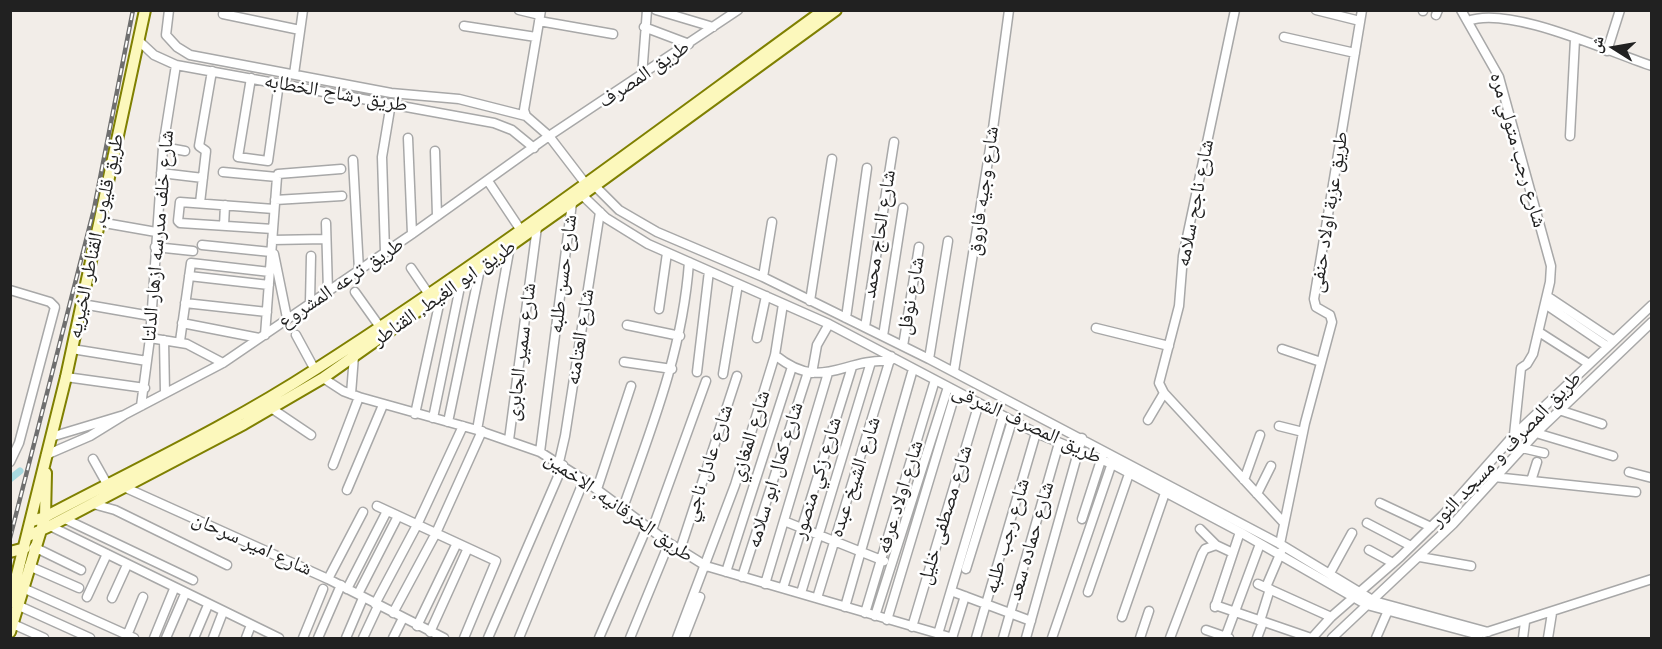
<!DOCTYPE html>
<html>
<head>
<meta charset="utf-8">
<style>
  body { margin:0 }
  #map { position:relative; width:1662px; height:649px; overflow:hidden; background:#f2ede8; font-family:Quicksand,"Noto Naskh Arabic",sans-serif }
  canvas { display:block }
  .frame { position:absolute; inset:0; border:12px solid #212121; pointer-events:none }
  .north { position:absolute; left:1584px; top:18px; width:60px; height:60px; -webkit-text-stroke:4px #fff; paint-order:stroke; rotate:281deg; font-size:16px; font-weight:700; line-height:24px; text-align:center; color:#212121 }
  .north::after { content:''; display:block; margin:auto; width:21px; height:27px; background:#212121; clip-path:polygon(50% 0,100% 100%,50% 72%,0 100%) }
</style>
</head>
<body>
<div id="map">
<canvas width="1662" height="649"></canvas>
<div class="frame"></div>
<div class="north">ش</div>
</div>
<script>
const ctx = document.querySelector('canvas').getContext('2d');
ctx.lineJoin = 'round';
function stroke(path, color, width, dash) { ctx.strokeStyle = color; ctx.lineWidth = width; ctx.lineCap = dash ? 'butt' : 'round'; ctx.setLineDash(dash || []); ctx.stroke(path); }
function label(font, color, halo, rows, align = 'center') {
  ctx.font = font + ' Quicksand,"Noto Naskh Arabic",sans-serif'; ctx.lineWidth = 5; ctx.setLineDash([]); ctx.textBaseline = 'middle'; ctx.strokeStyle = halo; ctx.fillStyle = color; for (const [text, x, y, turn = 0] of rows) {
    ctx.save(); ctx.translate(x, y); ctx.rotate((+turn || 0) * Math.PI / 180); ctx.textAlign = isNaN(turn) ? turn : align; if (halo) ctx.strokeText(text, 0, 0); ctx.fillText(text, 0, 0); ctx.restore();
  }
}
stroke(new Path2D(`
  M10 479 20 471`), '#a7d9e0', 7);
const street = new Path2D(`
  M169 10 166 35 177 47 190 55 391 93 459 99 526 116
  M519 10 540 15
  M541 10 524 110 526 116 549 136 585 183
  M656 10 713 27
  M1235 10 1183 256 1179 306 1159 383 1164 393 1284 523
  M1316 10 1360 21
  M1461 10 1499 77 1551 266 1550 282 1533 354 1527 364 1521 368 1514 435
  M1423 11V10
  M223 14 300 30
  M1436 15 1438 10
  M539 21 613 34
  M1468 21C1509 5 1609 52 1652 66
  M464 26 536 37
  M644 27 689 44
  M1284 37 1355 53
  M139 41 154 55 176 65 494 123 512 130 534 148
  M1607 51 1620 10
  M294 74 303 10
  M642 76 647 10
  M251 78 238 157 268 161
  M1570 136 1575 39
  M408 138 412 234
  M163 147 185 151
  M435 151 437 216
  M353 160 359 270
  M268 161 279 83
  M223 172 277 177
  M161 173 203 178
  M277 177 278 174 341 169
  M490 184 520 229
  M595 186 619 210 657 232 763 277 929 359 1280 544 1374 601 1488 632
  M582 195 606 218 648 244 829 324 1036 433 1112 464 1240 532 1367 605 1479 635
  M275 200 342 196
  M200 203 206 151 199 146 212 71
  M99 222 156 232
  M326 223 328 291
  M224 226 225 205
  M273 229 180 223 178 221 180 202 274 209
  M272 240 326 239
  M202 245 271 252
  M155 247 193 251
  M385 252 382 157 391 103
  M274 254 287 318
  M411 268 428 293
  M189 276 269 285
  M763 277 772 222
  M10 290 50 302 55 307 19 443 10 462
  M355 292 380 327
  M1547 296 1613 340
  M810 301 832 159
  M310 302 311 256
  M185 303 267 312
  M82 304 151 316
  M1545 304 1607 346
  M659 309 667 253
  M846 318 867 168
  M182 323 259 338
  M627 325 680 336
  M865 327 894 142
  M1096 328 1169 346
  M1539 332 1589 364
  M265 335 277 177
  M296 335 315 370
  M883 336 903 208
  M150 338 187 344 223 363
  M757 338 766 296
  M164 340 165 393
  M180 341 191 263 270 272
  M903 346 919 247
  M72 349 147 361
  M1282 349 1321 362
  M775 355C822 393 842 358 890 361
  M929 359 948 241
  M624 362 672 369
  M954 371 992 136 1009 10
  M697 372 709 271
  M812 373 817 345 829 324
  M723 374 738 284
  M66 377 145 388
  M323 378 343 391 359 397 477 430 540 452 584 480 669 543 706 566 953 638
  M351 394 354 356
  M141 406 150 338 163 147 176 65
  M271 408 311 435
  M1559 410 1602 424
  M415 414 442 291
  M433 418 461 282
  M1148 420 1164 393
  M448 422 480 269
  M1279 426 1303 432
  M477 430 510 246
  M1536 433 1613 456
  M51 437 124 415
  M509 440 537 227
  M1522 448 1544 453
  M540 452 572 203
  M46 455 90 436 124 415 223 363 412 234 549 136 738 10
  M93 459 107 484
  M559 462 565 436 600 212
  M333 465 359 397
  M1629 472 1652 478
  M1494 477 1636 492
  M1244 480 1260 435
  M1531 481 1537 462
  M124 487 328 579 444 638
  M597 489 631 386
  M347 490 383 405
  M1257 494 1271 466
  M1380 503 1431 527
  M93 504 115 510 227 565
  M377 506 496 561 464 638
  M623 508C652 427 683 349 689 262
  M65 519 193 580
  M1082 519 1102 457
  M784 521 884 561
  M1367 523 1411 546
  M50 526 279 638
  M1200 529 1216 545 1233 553
  M652 530 706 381
  M1280 544 1305 423 1332 322 1330 315 1316 307 1314 299 1362 10
  M34 547 81 570
  M680 550 737 376
  M1369 550 1393 563
  M1420 557 1471 566
  M29 566 79 588
  M966 569 1012 421
  M726 572 792 367
  M1330 573 1352 533
  M742 577 808 372
  M328 579 363 512
  M765 584 828 373
  M1258 584 1331 617
  M1266 587 1281 552
  M23 588 134 638
  M783 588 852 367
  M347 589 387 511
  M951 591 1031 621
  M1088 592 1130 471
  M801 593 871 362
  M358 594 398 516
  M87 597 107 554
  M112 598 127 565
  M817 598 891 356
  M375 604 417 525 463 426
  M17 605 90 638
  M1215 605 1311 638
  M845 607 913 369
  M1215 607 1240 532
  M393 613 436 533 482 431
  M865 613 935 380
  M875 616 948 387
  M1122 617 1165 493
  M887 620 956 391
  M1260 621 1270 589
  M13 624 44 638
  M417 626 457 543
  M912 627 979 403
  M1206 630 1229 638
  M430 632 468 548
  M1484 633 1652 579
  M938 634 1003 416
  M126 638 143 597
  M154 638 174 589
  M166 638 185 594
  M194 638 208 605
  M213 638 223 612
  M246 638 251 625
  M303 638 323 589
  M318 638 341 585
  M346 638 363 598
  M363 638 378 606
  M393 638 403 618
  M488 638 563 465
  M519 638 584 480
  M599 638 647 527
  M630 638 669 543
  M677 638 735 485 775 355 783 304
  M684 638 700 597
  M952 638 965 596
  M976 638 1036 433
  M1003 638 1059 443
  M1026 638 1082 438
  M1052 638 1113 460
  M1140 638 1149 611
  M1170 638 1202 554 1205 549 1216 545
  M1225 638 1260 544
  M1257 638 1263 622
  M1312 638 1331 617 1400 557 1444 514 1514 435 1652 305
  M1332 638 1453 524 1536 433 1652 322
  M1376 638 1390 606
  M1523 638 1525 622
  M1548 638 1552 613`);
const secondary = new Path2D(`
  M32 521 45 517C136 469 230 425 316 369 490 258 656 132 824 10
  M28 536 50 526 244 424 323 378 582 195 836 10
  M10 552 25 548
  M10 603 66 377 145 10
  M10 632 45 517 46 473`);
stroke(street, '#a8a8a8', 11);
stroke(secondary, '#7f8001', 14);
stroke(street, '#fff', 8);
stroke(secondary, '#fcf8bc', 10);
const rail = new Path2D(`
  M10 538 94 209 133 10`);
stroke(rail, '#6f6f6f', 4.5);
stroke(rail, '#fff', 2, [7]);
label('20px', '#212121', '#fff', [
  ["طريق المصرف",644,74,-34],
  ["طريق رشاح الخطابه",336,93,10],
  ["شارع رجب متولي مره",1518,150,74],
  ["شارع وجيه فاروق",983,191,-82],
  ["شارع ناجح سلامه",1195,203,-79],
  ["طريق عزبة اولاد حنفى",1329,212,-81],
  ["شارع الحاج محمد",879,234,-81],
  ["طريق قليوب, القناطر الخيريه",96,236,-78],
  ["شارع خلف مدرسه ازهار الدلتا",158,236,-85],
  ["شارع حسن طلبه",563,274,-83],
  ["طريق ترعه المشروع",341,283,-34],
  ["طريق ابو الغيط, القناطر",444,293,-35],
  ["شارع نوفل",911,296,-80],
  ["شارع العتامنه",580,337,-81],
  ["شارع سمير الجابرى",521,352,-83],
  ["طريق المصرف الشرقى",1027,424,25],
  ["شارع المغازي",750,436,-73],
  ["طريق المصرف و مسجد النور",1506,449,-46],
  ["شارع عادل ناجي",708,463,-72],
  ["شارع كمال ابو سلامه",775,475,-73],
  ["شارع الشيخ عبده",855,477,-72],
  ["شارع زكي منصور",817,478,-73],
  ["شارع اولاد عرفه",900,497,-73],
  ["طريق الخرقانيه, الاخمين",619,507,35],
  ["شارع مصطفى خليل",945,515,-73],
  ["شارع رجب طلبه",1007,536,-74],
  ["شارع حماده سعد",1031,541,-74],
  ["شارع امير سرحان",252,544,24]
]);
</script>
</body>
</html>
